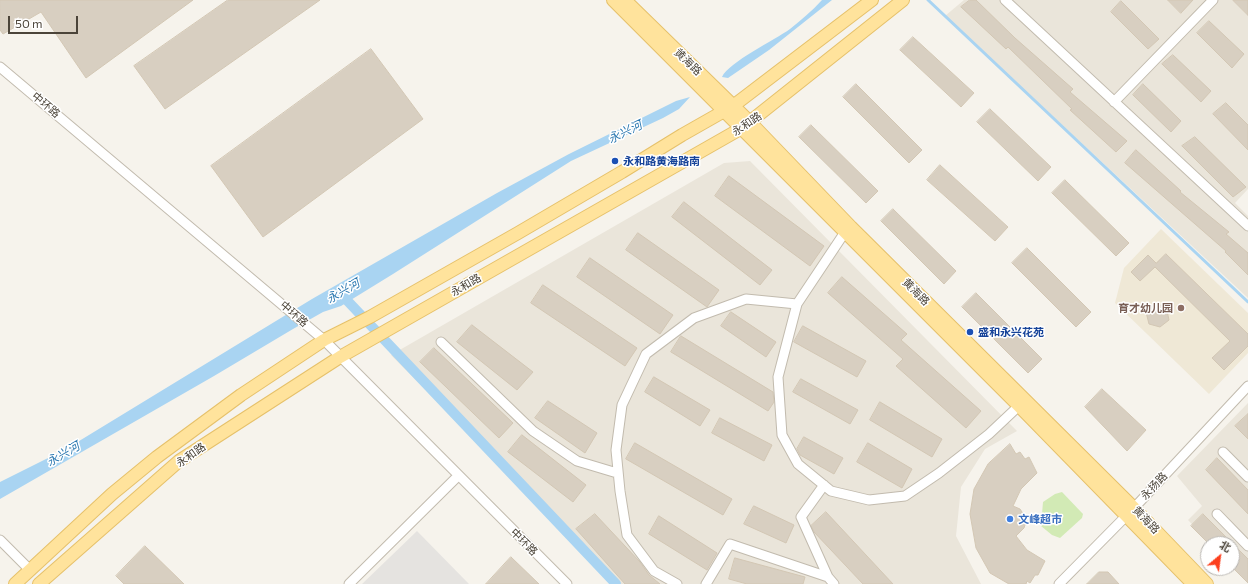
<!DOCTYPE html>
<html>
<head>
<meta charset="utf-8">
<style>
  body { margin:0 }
  #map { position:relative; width:1248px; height:584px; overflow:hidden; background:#f6f3ec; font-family:Commissioner,"Noto Sans SC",sans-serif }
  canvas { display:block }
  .north { position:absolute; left:1200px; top:536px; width:40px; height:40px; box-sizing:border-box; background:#fff; border:1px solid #b7b4b0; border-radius:50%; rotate:29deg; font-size:11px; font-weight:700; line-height:16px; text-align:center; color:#4b4439 }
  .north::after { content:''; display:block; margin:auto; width:14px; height:18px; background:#fc3f1d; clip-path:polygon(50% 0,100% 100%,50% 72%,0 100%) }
  .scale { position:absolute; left:8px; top:16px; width:70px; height:18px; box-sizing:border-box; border:2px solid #4b4439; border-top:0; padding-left:5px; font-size:12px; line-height:14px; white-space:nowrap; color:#4b4439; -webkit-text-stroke:3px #fff; paint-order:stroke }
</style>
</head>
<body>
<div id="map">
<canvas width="1248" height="584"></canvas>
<div class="north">北</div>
<div class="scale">50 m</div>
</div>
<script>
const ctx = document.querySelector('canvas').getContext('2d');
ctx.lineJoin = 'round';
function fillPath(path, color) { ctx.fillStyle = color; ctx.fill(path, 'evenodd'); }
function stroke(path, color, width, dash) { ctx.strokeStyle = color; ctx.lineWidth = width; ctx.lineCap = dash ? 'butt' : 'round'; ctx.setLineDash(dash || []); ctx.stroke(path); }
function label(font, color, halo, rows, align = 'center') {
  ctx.font = font + ' Commissioner,"Noto Sans SC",sans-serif'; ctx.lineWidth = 3; ctx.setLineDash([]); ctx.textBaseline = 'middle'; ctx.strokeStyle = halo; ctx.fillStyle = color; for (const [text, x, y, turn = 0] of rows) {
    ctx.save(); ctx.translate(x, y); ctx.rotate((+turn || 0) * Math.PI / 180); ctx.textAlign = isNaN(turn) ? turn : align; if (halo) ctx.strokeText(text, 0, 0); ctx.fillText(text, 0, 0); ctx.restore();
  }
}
fillPath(new Path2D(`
  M964 0H1248V189L1235 203 1248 216V298L945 16Z
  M750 161 1017 431 985 449 961 487 956 536 981 584H617L391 355 724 163Z
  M1248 403V582L1232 544H1211L1188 520 1202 506 1177 476Z`), '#eae5da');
fillPath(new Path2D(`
  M1161 229 1248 313V353L1209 394 1115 303 1124 268Z`), '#efe8d6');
fillPath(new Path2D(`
  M1062 492 1083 514 1082 518 1060 538 1052 535 1041 526 1043 502 1055 494Z`), '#d2eab5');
fillPath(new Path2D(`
  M417 531 469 584H362Z`), '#e5e3e0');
fillPath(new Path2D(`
  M822 0H832L769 50 728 78 722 77C729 62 775 40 790 29 801 20 812 11 822 0Z
  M690 97 679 109 663 118 571 161 393 274 341 306 323 312 293 329 214 376 0 499V482L66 449 312 299 497 193 569 154 676 101Z`), '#a9d4f2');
stroke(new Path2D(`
  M928 0 1248 302`), '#a9d4f2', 3);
stroke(new Path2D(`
  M340 293 616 584`), '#a9d4f2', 10);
const building = new Path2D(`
  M0 0H193L86 78 41 12 3 34 0 30Z
  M228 0H320L165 109 134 66Z
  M970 0H976L1015 38 1073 89 1070 92 1127 141 1116 152 1070 110 1072 109 1008 47 1006 49 961 7Z
  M1168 0H1193L1181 13Z
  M1233 0H1248V15Z
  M1121 1 1159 39 1148 49 1111 12Z
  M1209 21 1244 54 1232 68 1197 33Z
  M913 37 974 93 961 107 900 50Z
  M371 49 423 119 263 237 211 166Z
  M1173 55 1211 91 1201 102 1162 64Z
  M856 84 922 150 909 163 843 97Z
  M1143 84 1181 121 1171 132 1133 95Z
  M1226 103 1248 125V150L1213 114Z
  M990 109 1051 167 1038 181 977 122Z
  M811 125 878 191 866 203 799 137Z
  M1195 137 1246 187 1233 197 1182 146Z
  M1136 150 1181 191 1180 192 1229 232 1226 234 1248 253V275L1225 252 1226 251 1125 163Z
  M940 165 1008 227 995 241 927 180Z
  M729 176 824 246 810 266 715 196Z
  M1065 180 1129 243 1116 256 1052 193Z
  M684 202 772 270 760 285 672 217Z
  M893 209 956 271 944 284 881 221Z
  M638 233 719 290 707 307 626 250Z
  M1027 248 1091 312 1076 327 1012 263Z
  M1166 254 1248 334V346L1224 370 1212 358 1230 341 1155 267 1140 281 1131 272 1148 255 1156 263Z
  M590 258 673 315 660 334 577 277Z
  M842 277 907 334 901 340 981 411 966 428 896 366 903 359 828 293Z
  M543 285 637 348 625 366 531 303Z
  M976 293 1042 359 1028 373 962 307Z
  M1154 304 1166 306 1169 320 1160 327 1149 324 1146 312Z
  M731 312 776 342 766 357 721 326Z
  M472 325 533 372 517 390 457 342Z
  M803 326 866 361 857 377 794 342Z
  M681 336 773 392 774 402 768 411 671 352Z
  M434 348 513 423 499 438 420 362Z
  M654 377 710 410 700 426 645 392Z
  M801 379 858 410 850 424 793 392Z
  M1102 389 1146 430 1127 451 1085 407Z
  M548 401 597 433 585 453 535 418Z
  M880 402 942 439 932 457 870 420Z
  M1248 414V439L1235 426Z
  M720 418 772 445 764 461 712 433Z
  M522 435 586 485 573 502 508 452Z
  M804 437 843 458 834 474 800 455 797 449Z
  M635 443 732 499 723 515 626 459Z
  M868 443 912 469 902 488 857 462Z
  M1010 444 1016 454 1020 452 1025 459 1029 457 1037 473 1021 489 1013 506 1020 509 1024 515 1026 522 1024 528 1016 536 1027 550 1045 561 1038 575H1035L1030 583 1027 581 1026 584H1009L990 573 976 548 970 514 974 489 988 464Z
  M1217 458 1248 490V514L1206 470Z
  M754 506 794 525 786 543 744 524Z
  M826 512 893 584H863L814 532 811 526Z
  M595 514 640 562 649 575 660 584H625L576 529Z
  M1203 514 1248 559V583L1232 567V544H1209L1191 526Z
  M659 516 717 553 707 570 649 534Z
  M145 546 184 584H124L116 576Z
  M511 557 539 584H486Z
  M735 558 805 577 803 584H747L729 579Z
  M1099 572H1108L1119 584H1087Z`);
fillPath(building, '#d8cfc1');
stroke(building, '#d3c7b4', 1);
const minor = new Path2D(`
  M1005 0 1248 226
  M0 67 324 340 567 584
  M1114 102 1213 0
  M849 229 845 232 797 304 778 377 782 435 798 464 831 491 869 500 905 496 939 473 989 434 1023 402
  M441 342 533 431 577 461 617 473
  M1223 452 1248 477
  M824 485 801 517 828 577
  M1217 514 1248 546
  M0 540 30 570
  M349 584 458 476
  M677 584 654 571 627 535 620 491 616 450 622 405 646 354 694 318 746 299 797 304
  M706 584 730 544 828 577 834 584
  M1059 584 1134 508 1248 386`);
const major = new Path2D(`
  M613 0 1019 406 1193 584
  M625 0 751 123 851 227 1134 508 1207 584
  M15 584 112 494 157 457 241 395 324 340 370 317 518 233 622 172 682 135 733 106 872 0
  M39 584 179 461 340 357 742 128 903 0`);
stroke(minor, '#c2bbae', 11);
stroke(major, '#e6c16a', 14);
stroke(minor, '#fff', 9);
stroke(major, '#ffe39c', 12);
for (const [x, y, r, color] of [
  [615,161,4,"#1a4fb4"],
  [1181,308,4,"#8d6e63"],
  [970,332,4,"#1a4fb4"],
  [1010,519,4,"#3f7fe0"]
]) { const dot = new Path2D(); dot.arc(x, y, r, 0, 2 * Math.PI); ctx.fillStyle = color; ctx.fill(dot); stroke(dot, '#fff', 1.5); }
label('11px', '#4b4439', '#fff', [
  ["黄海路",688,62,44],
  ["中环路",46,105,40],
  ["永和路",747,124,-34],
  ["永和路",466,285,-30],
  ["黄海路",916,292,45],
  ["中环路",294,314,41],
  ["永和路",191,455,-35],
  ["永扬路",1154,486,-47],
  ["黄海路",1146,520,46],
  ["中环路",524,542,45]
]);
label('bold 11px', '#164399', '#fff', [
  ["永和路黄海路南",623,161],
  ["盛和永兴花苑",978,332]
], 'left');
label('bold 11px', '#785e54', '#fff', [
  ["育才幼儿园",1173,308]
], 'right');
label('bold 11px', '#366cbe', '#fff', [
  ["文峰超市",1018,519]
], 'left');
label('italic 12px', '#2e7ab2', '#fff', [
  ["永兴河",625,132,-26],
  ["永兴河",343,291,-30],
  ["永兴河",63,454,-30]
]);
</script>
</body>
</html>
